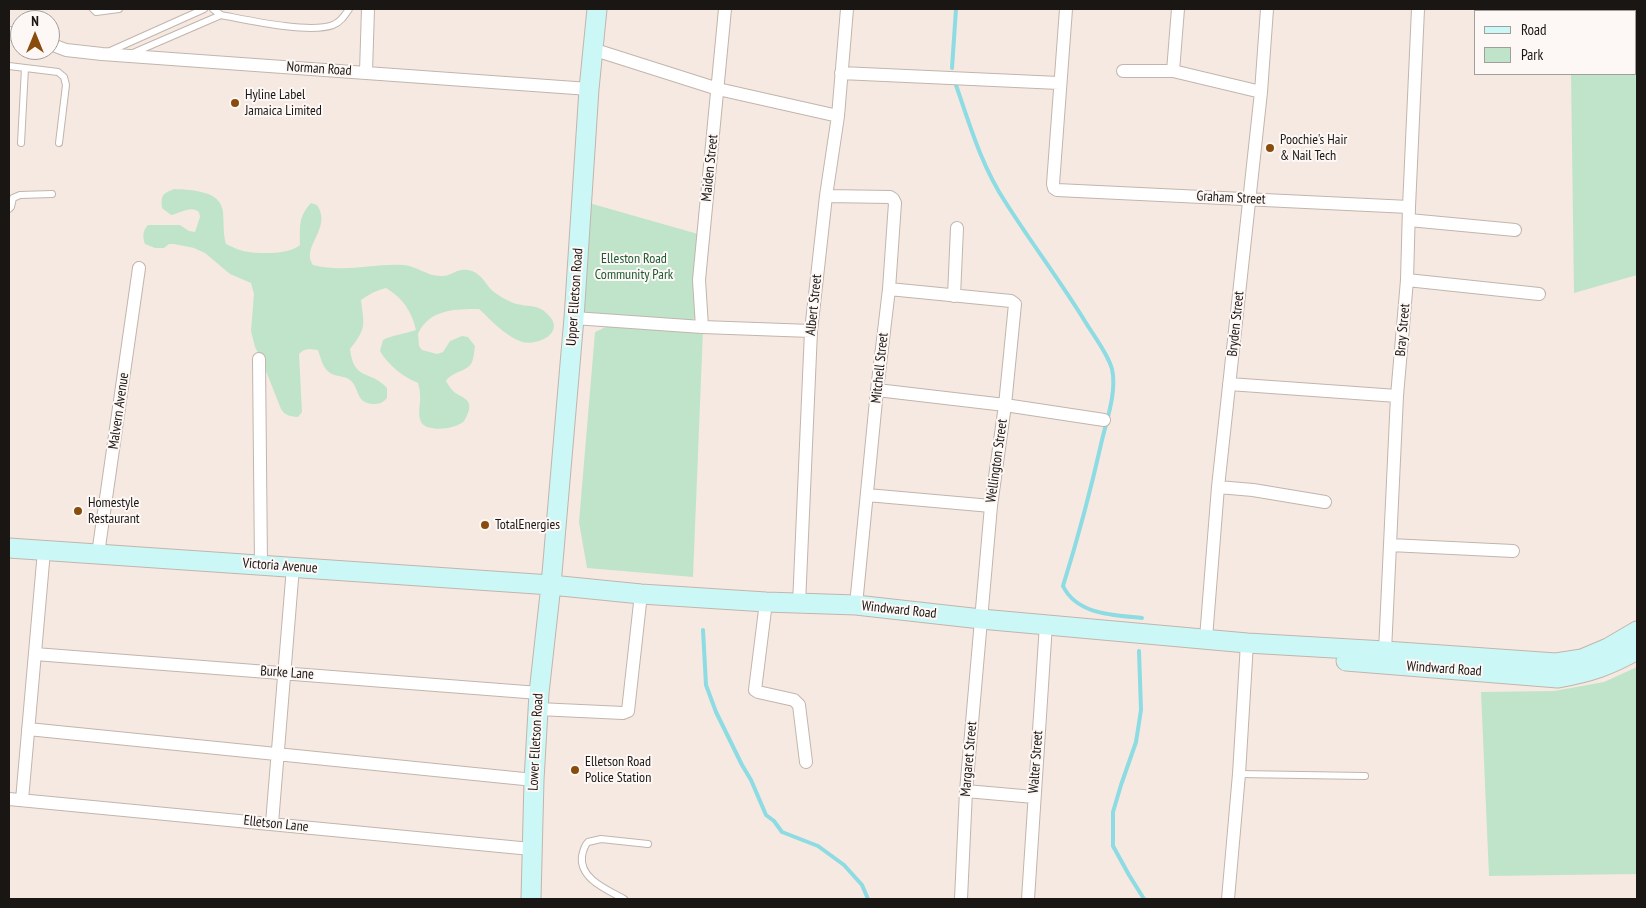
<!DOCTYPE html>
<html>
<head>
<meta charset="utf-8">
<style>
  body { margin:0 }
  #map { position:relative; width:1646px; height:908px; overflow:hidden; background:#f6e9e1; font-family:"PT Sans Narrow",sans-serif }
  canvas { display:block }
  .frame { position:absolute; inset:0; border:10px solid #1a1613; pointer-events:none }
  .legend { position:absolute; left:1474px; top:10px; width:162px; height:65px; box-sizing:border-box; background:#fdf8f5; border:1px solid #a29e9b; margin:0; padding:6px 9px; list-style:none; font-size:15px; color:#1a1613 }
  .legend li { display:flex; align-items:center; gap:10px; height:25px }
  .legend b { width:25px; border:1px solid #a29e9b }
  .north { position:absolute; left:10px; top:10px; width:50px; height:50px; box-sizing:border-box; background:#fdf8f5; border:1px solid #a29e9b; border-radius:50%; rotate:0deg; font-size:14px; font-weight:700; line-height:20px; text-align:center; color:#1a1613 }
  .north::after { content:''; display:block; margin:auto; width:18px; height:22px; background:#894c0c; clip-path:polygon(50% 0,100% 100%,50% 72%,0 100%) }
</style>
</head>
<body>
<div id="map">
<canvas width="1646" height="908"></canvas>
<div class="frame"></div>
<ul class="legend">
<li><b style="height:6px;background:#cbf8f6"></b>Road</li>
<li><b style="height:14px;background:#c0e4ca"></b>Park</li>
</ul>
<div class="north">N</div>
</div>
<script>
const ctx = document.querySelector('canvas').getContext('2d');
ctx.lineJoin = 'round';
function fillPath(path, color) { ctx.fillStyle = color; ctx.fill(path, 'evenodd'); }
function stroke(path, color, width, dash) { ctx.strokeStyle = color; ctx.lineWidth = width; ctx.lineCap = dash ? 'butt' : 'round'; ctx.setLineDash(dash || []); ctx.stroke(path); }
function label(font, color, halo, rows, align = 'center') {
  ctx.font = font + ' "PT Sans Narrow",sans-serif'; ctx.lineWidth = 4; ctx.setLineDash([]); ctx.textBaseline = 'middle'; ctx.strokeStyle = halo; ctx.fillStyle = color; for (const [text, x, y, turn = 0] of rows) {
    ctx.save(); ctx.translate(x, y); ctx.rotate((+turn || 0) * Math.PI / 180); ctx.textAlign = isNaN(turn) ? turn : align; if (halo) ctx.strokeText(text, 0, 0); ctx.fillText(text, 0, 0); ctx.restore();
  }
}
fillPath(new Path2D(`
  M1637 14V275L1574 293 1571 74H1635V15Z
  M174 189C191 190 221 190 223 212 224 223 223 234 226 244 234 248 241 251 249 252 262 254 291 254 300 245 300 227 298 217 311 203L317 205C333 228 300 247 313 265 344 273 374 263 404 265 417 266 427 276 440 276 453 277 456 266 472 271 483 275 486 286 494 292 499 296 505 299 511 302 527 309 538 301 551 318 563 335 535 346 522 342 505 336 492 321 479 309 456 309 429 309 418 334L419 346 422 350 437 354 443 352 450 341 462 336 468 337 475 346C474 351 474 358 472 362 468 372 452 371 446 381 448 384 450 388 453 391 459 397 472 398 469 410 468 413 466 418 464 421 457 429 427 433 421 422 417 413 421 404 420 394 420 391 419 387 418 383 402 376 389 366 380 351L383 340C391 335 406 334 416 330 412 312 403 298 386 288 377 290 369 294 361 300 364 325 367 328 350 349 354 382 370 369 387 388V398C383 403 379 404 373 404 355 403 360 388 350 380 347 377 342 377 339 376 324 374 322 362 318 350 309 349 305 348 299 354L302 412 298 417C290 416 285 416 281 409L262 361 255 347 251 331 254 294 251 283 230 274 205 253 194 248 174 244H169L164 248H155L145 244C142 237 143 230 148 225H180L189 231 195 232 200 217 199 212C191 205 181 213 171 215L162 208C161 195 162 194 174 189Z
  M589 203 698 234V315L692 320 581 313Z
  M608 326 703 330 693 577 587 568 579 522 595 332Z
  M1637 667V874L1489 876 1481 692 1554 691 1604 682Z`), '#c0e4ca');
stroke(new Path2D(`
  M952 68 956 9
  M956 85C970 126 982 167 1006 203 1032 244 1061 282 1086 323 1094 336 1108 354 1112 369 1117 391 1107 419 1102 440 1091 489 1078 538 1063 586 1077 615 1114 615 1142 618
  M703 630 706 685 716 712 742 765 751 780 766 815 774 821 782 832 818 846 844 865 862 885 868 899
  M1139 651 1141 710 1136 742 1121 785 1113 812V846L1129 875 1144 899`), '#8ddbe3', 4);
const lane = new Path2D(`
  M93 9 96 12 119 9
  M213 9 221 15C248 20 309 34 333 25 341 22 345 15 349 9
  M108 52 204 9
  M133 53 221 15
  M9 66 58 72 64 77 66 85 59 143
  M21 143 25 68
  M9 209 11 207 13 198 20 195 52 194
  M1239 774 1365 776
  M624 899C608 890 579 879 582 856 583 851 584 846 588 842L601 839 648 844`);
const street = new Path2D(`
  M1066 9 1053 184 1054 188 1057 190 1409 207
  M1483 9 1501 11
  M1588 11 1593 9
  M9 33 20 35
  M50 44 66 50 102 54 589 89
  M592 49 718 89 838 116
  M1123 71H1173L1261 92
  M1173 71 1178 9
  M366 72 368 9
  M841 73 1059 83
  M826 196 890 197 893 199 895 203 889 289 877 390 856 605
  M1409 220 1515 230
  M1407 280 1539 294
  M889 289 1011 301 1015 304 1005 405 991 506 966 791 961 899
  M954 296 957 228
  M574 318 702 327 811 331
  M702 327 699 280 725 9
  M259 359 261 565
  M1229 384 1397 396
  M877 390 1005 405 1104 420
  M1218 487 1253 490 1325 502
  M867 495 991 506
  M1390 545 1513 551
  M98 554 139 268
  M766 602 755 690 758 692 794 700 799 705 806 762
  M799 604 811 331 826 196 838 116 847 9
  M1206 638 1218 487 1261 92 1267 9
  M1385 651 1397 396 1407 280 1409 207 1418 9
  M35 654 539 693
  M538 709 623 713 628 711 641 594
  M28 729 534 780
  M966 791 1034 797
  M9 799 531 849
  M22 800 44 551
  M272 823 293 567
  M1028 899 1046 624
  M1228 899 1239 774 1247 643`);
const secondary = new Path2D(`
  M9 548 551 585 641 594 766 602 856 605 981 619 1247 643 1385 651 1556 663 1582 659 1608 648 1637 631
  M1346 661 1558 678C1590 672 1609 666 1637 650
  M531 899 534 780 539 693 551 585 574 318 589 89 597 9`);
stroke(lane, '#c1b5ad', 8);
stroke(street, '#c1b5ad', 14);
stroke(secondary, '#c1b5ad', 21);
stroke(lane, '#fff', 6);
stroke(street, '#fff', 12);
stroke(secondary, '#cbf8f6', 19);
for (const [x, y, r, color] of [
  [235,103,5,"#894c0c"],
  [1270,148,5,"#894c0c"],
  [78,511,5,"#894c0c"],
  [485,525,5,"#894c0c"],
  [575,770,5,"#894c0c"]
]) { const dot = new Path2D(); dot.arc(x, y, r, 0, 2 * Math.PI); ctx.fillStyle = color; ctx.fill(dot); stroke(dot, '#fdf8f5', 2); }
label('14px', '#1a1613', '#fdf8f5', [
  ["Norman Road",319,69,4],
  ["Maiden Street",710,168,-84],
  ["Graham Street",1231,198,3],
  ["Upper Elletson Road",575,297,-86],
  ["Albert Street",814,305,-84],
  ["Bryden Street",1236,324,-84],
  ["Bray Street",1403,330,-85],
  ["Mitchell Street",880,368,-84],
  ["Malvern Avenue",119,411,-82],
  ["Wellington Street",997,461,-82],
  ["Victoria Avenue",280,566,4],
  ["Windward Road",899,610,6],
  ["Windward Road",1444,669,4],
  ["Burke Lane",287,673,4],
  ["Lower Elletson Road",536,742,-87],
  ["Margaret Street",969,759,-85],
  ["Walter Street",1036,762,-86],
  ["Elletson Lane",276,824,6]
]);
label('14px', '#1a1613', '#fdf8f5', [
  ["Hyline Label",245,95],
  ["Jamaica Limited",245,111],
  ["Poochie's Hair",1280,140],
  ["& Nail Tech",1280,156],
  ["Homestyle",88,503],
  ["Restaurant",88,519],
  ["TotalEnergies",495,525],
  ["Elletson Road",585,762],
  ["Police Station",585,778]
], 'left');
label('14px', '#1d5935', '#fdf8f5', [
  ["Elleston Road",634,259],
  ["Community Park",634,275]
]);
</script>
</body>
</html>
